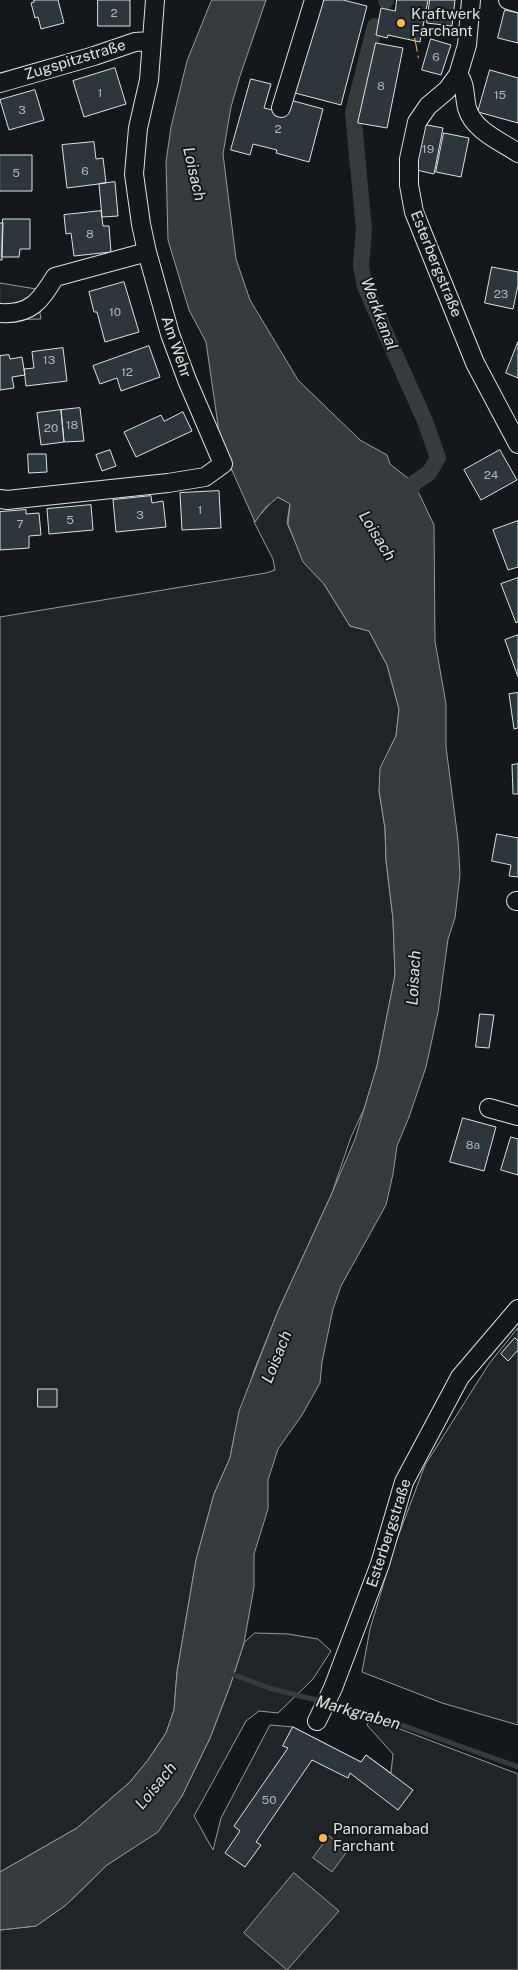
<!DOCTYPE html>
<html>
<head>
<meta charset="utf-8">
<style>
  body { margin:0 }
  canvas { display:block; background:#14181c }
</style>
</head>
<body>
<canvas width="518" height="1970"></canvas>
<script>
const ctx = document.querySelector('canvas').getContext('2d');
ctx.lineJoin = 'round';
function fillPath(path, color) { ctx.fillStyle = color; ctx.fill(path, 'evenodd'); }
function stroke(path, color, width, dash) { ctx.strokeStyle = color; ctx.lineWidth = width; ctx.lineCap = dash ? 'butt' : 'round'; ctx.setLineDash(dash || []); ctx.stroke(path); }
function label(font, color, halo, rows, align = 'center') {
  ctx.font = font + ' "Public Sans",sans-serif'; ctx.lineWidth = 4; ctx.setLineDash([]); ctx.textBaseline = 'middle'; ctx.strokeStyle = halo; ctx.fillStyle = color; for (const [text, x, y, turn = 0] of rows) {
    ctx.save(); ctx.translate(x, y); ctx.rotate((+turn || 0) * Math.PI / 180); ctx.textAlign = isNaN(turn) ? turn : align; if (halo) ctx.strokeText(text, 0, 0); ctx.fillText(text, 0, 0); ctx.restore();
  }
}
const green = new Path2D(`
  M0 283 36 289 41 319 0 320Z
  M277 497 290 503 287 523 304 562 324 584 350 626 369 631 387 665 399 709 396 736 389 750 379 791 385 828 386 860 393 919 395 975 377 1066 364 1109 351 1137 332 1193 278 1311 254 1371 235 1432 230 1458 214 1494 196 1560 177 1672 174 1710 166 1733 148 1760 130 1782 77 1828 0 1872V617L266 573 275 570 273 559 254 522Z
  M518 1328V1725L442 1703 362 1672 370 1629 396 1542 425 1465 489 1364Z
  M255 1633 288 1634 318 1639 331 1651 313 1679 278 1713 259 1711 246 1721 194 1816 213 1850 221 1818 270 1725 293 1727 361 1762 366 1755 391 1773 393 1754 367 1725 371 1718 518 1774V1970H0V1930L36 1926 66 1905 107 1865 158 1831 182 1796 210 1738 230 1686 244 1643Z`);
fillPath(green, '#202428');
stroke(green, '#939e99', 1);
const water = new Path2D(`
  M212 0H266L240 76 231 107 223 154 236 259 250 300 298 380 360 440 387 455 390 464 414 483 434 525 435 641 446 704V747L458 840 460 875 455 918 448 939 438 1012 426 1067 409 1117 397 1146 393 1174 386 1205 341 1286 333 1309 322 1362 320 1383 302 1415 278 1449 268 1480V1509L254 1554V1587L244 1643 230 1686 210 1738 182 1796 158 1832 107 1865 66 1905 36 1926 0 1930V1872L77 1828 130 1782 148 1760 166 1733 174 1710 177 1672 196 1560 214 1494 230 1458 239 1411 278 1311 332 1193 355 1139 377 1066 395 975 393 919 386 860 385 828 379 791 380 768 396 736 399 709 387 665 369 631 350 626 324 584 303 562 288 524 290 504 278 497 265 508 255 522 221 446 206 342 189 310 168 240 166 162 171 127 187 61Z
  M329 1836 348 1850 332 1872 313 1858Z
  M294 1873 339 1911 287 1970 244 1933Z`);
fillPath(water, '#363b3e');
stroke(water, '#939e99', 1);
stroke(new Path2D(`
  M229 1673 269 1688 368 1713 518 1767`), '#363b3e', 5);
stroke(new Path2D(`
  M386 1V0
  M375 26 353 112 364 229 361 266 365 287 425 421 438 458 429 473 414 483 406 502`), '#363b3e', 16);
const building = new Path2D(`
  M34 0H58L64 23 41 29 38 17 35 18 31 3 34 2Z
  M98 0H130V26H98Z
  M319 0H343L367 6 341 105 295 93Z
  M397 0H428L420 42 388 35 387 38 376 35 381 8 395 11Z
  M430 0H455L452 26 427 23Z
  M505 10 518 13V43L498 38Z
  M431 39 451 45 441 75 422 70Z
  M376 43 403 48 387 128 358 123Z
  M115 68 126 104 84 117 73 81Z
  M490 70 518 78V123L478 112Z
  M251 79 271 84 264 108 286 113 290 100 323 109 309 162 276 153 277 150 253 144 250 155 231 150Z
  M35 90 44 120 9 130 0 100Z
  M422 124 443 128 434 174 412 169Z
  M444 133 469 138 461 177 436 172Z
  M94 142 96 159 103 158 106 183 67 188 62 145Z
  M0 155H32V191H0Z
  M115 182 118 216 102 217 99 184Z
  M101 211 103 226H109L111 252 74 256 71 233 66 234 64 215Z
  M3 219H30V249H20L19 257H2Z
  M0 223H3L2 260H0Z
  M492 267 518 272V285L513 309 485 303Z
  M124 282 139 332 105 342 97 312H94L89 292Z
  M518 342V378L506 373Z
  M149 346 160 377 121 391 117 378 100 384 93 366Z
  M63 348 67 381 26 386 24 369 34 368 32 352Z
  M9 355 10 359 22 357 25 375 12 377 14 388 0 390V356Z
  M80 408 84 441 64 442 61 410Z
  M61 410 64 442 41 445 37 413Z
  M183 412 192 431 136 457 124 432 161 415 164 421Z
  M110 450 116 466 102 471 96 455Z
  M500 450 517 480 481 500 464 470Z
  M28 454H46L47 472 29 473Z
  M219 491 221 528 182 530 180 493Z
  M151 496 152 503 163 501 166 527 116 532 113 500Z
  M91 505 93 530 49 534 47 509Z
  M26 510V514L39 513 41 535 29 536V548L0 550V512Z
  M518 521V567L508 570 493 530Z
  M518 578V622L516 623 501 584Z
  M518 635V677L505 640Z
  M518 693V728L514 729 509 694Z
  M518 764V794H513L512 765Z
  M497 834 518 838V877L509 876 511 865 492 861Z
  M480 1014 494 1015 489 1048 476 1047Z
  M463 1118 496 1127 484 1171 450 1162Z
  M511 1137 518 1139V1175L501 1170Z
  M515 1338 518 1341V1350L508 1361 501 1354Z
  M38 1389H57V1407H38Z
  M293 1727 361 1762 366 1755 413 1790 398 1810 350 1773 348 1778 312 1760 256 1842 261 1845 245 1867 225 1853 240 1831 234 1826 288 1748 283 1746Z`);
fillPath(building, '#2c363c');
stroke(building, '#d8e6dc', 1);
const minor = new Path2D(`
  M471 0 467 45 458 75 447 90 428 106 417 122 409 159V185L414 212 475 363 518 444
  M508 0 518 3
  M458 75C466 84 464 96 467 108 473 130 500 141 518 153
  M0 83 94 56 135 42 151 41
  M281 108 314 0
  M0 313C31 315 40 301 55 277L147 252
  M0 499 7 500 168 483 205 477 223 464 187 380 170 334 147 252 141 224 134 174 138 128 149 80 155 0
  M516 901H518
  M489 1108 518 1116
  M317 1721 333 1688 380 1564 404 1482 460 1377 518 1309`);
stroke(minor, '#d8e6dc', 20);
stroke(minor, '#14181c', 18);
stroke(new Path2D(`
  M414 34 419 61`), '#ffb74d', 1, [18, 4, 2.5, 4]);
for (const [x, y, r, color] of [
  [401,23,5,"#ffb74d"],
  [323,1838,5,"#ffb74d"]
]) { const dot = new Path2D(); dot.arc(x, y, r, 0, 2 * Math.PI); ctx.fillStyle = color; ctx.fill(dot); stroke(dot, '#14181c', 2); }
label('12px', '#adbab4', null, [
  ["2",114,13],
  ["6",436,57],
  ["8",381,86],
  ["1",100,93],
  ["15",500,95],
  ["3",22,110],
  ["2",278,129],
  ["19",428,149],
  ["6",85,171],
  ["5",16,173],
  ["8",90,234],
  ["23",501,294],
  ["10",115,312],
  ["13",49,360],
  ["12",127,372],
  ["18",72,425],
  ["20",51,428],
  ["24",491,475],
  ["1",200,510],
  ["3",140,515],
  ["5",70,520],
  ["7",20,524],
  ["8a",473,1145],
  ["50",269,1800]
]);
label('15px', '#d8e6dc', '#14181c', [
  ["Kraftwerk",411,14],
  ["Farchant",411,31],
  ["Panoramabad",333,1829],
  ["Farchant",333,1846]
], 'left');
label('15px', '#d8e6dc', '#14181c', [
  ["Zugspitzstraße",75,60,-17],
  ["Esterbergstraße",436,264,68],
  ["Am Wehr",176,347,71],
  ["Esterbergstraße",389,1533,-72]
]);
label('italic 16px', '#d8e6dc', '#14181c', [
  ["Loisach",194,174,77],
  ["Werkkanal",379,314,69],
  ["Loisach",377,536,58],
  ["Loisach",414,978,-87],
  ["Loisach",277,1357,-68],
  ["Markgraben",358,1713,16],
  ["Loisach",156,1786,-51]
]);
</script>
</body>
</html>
